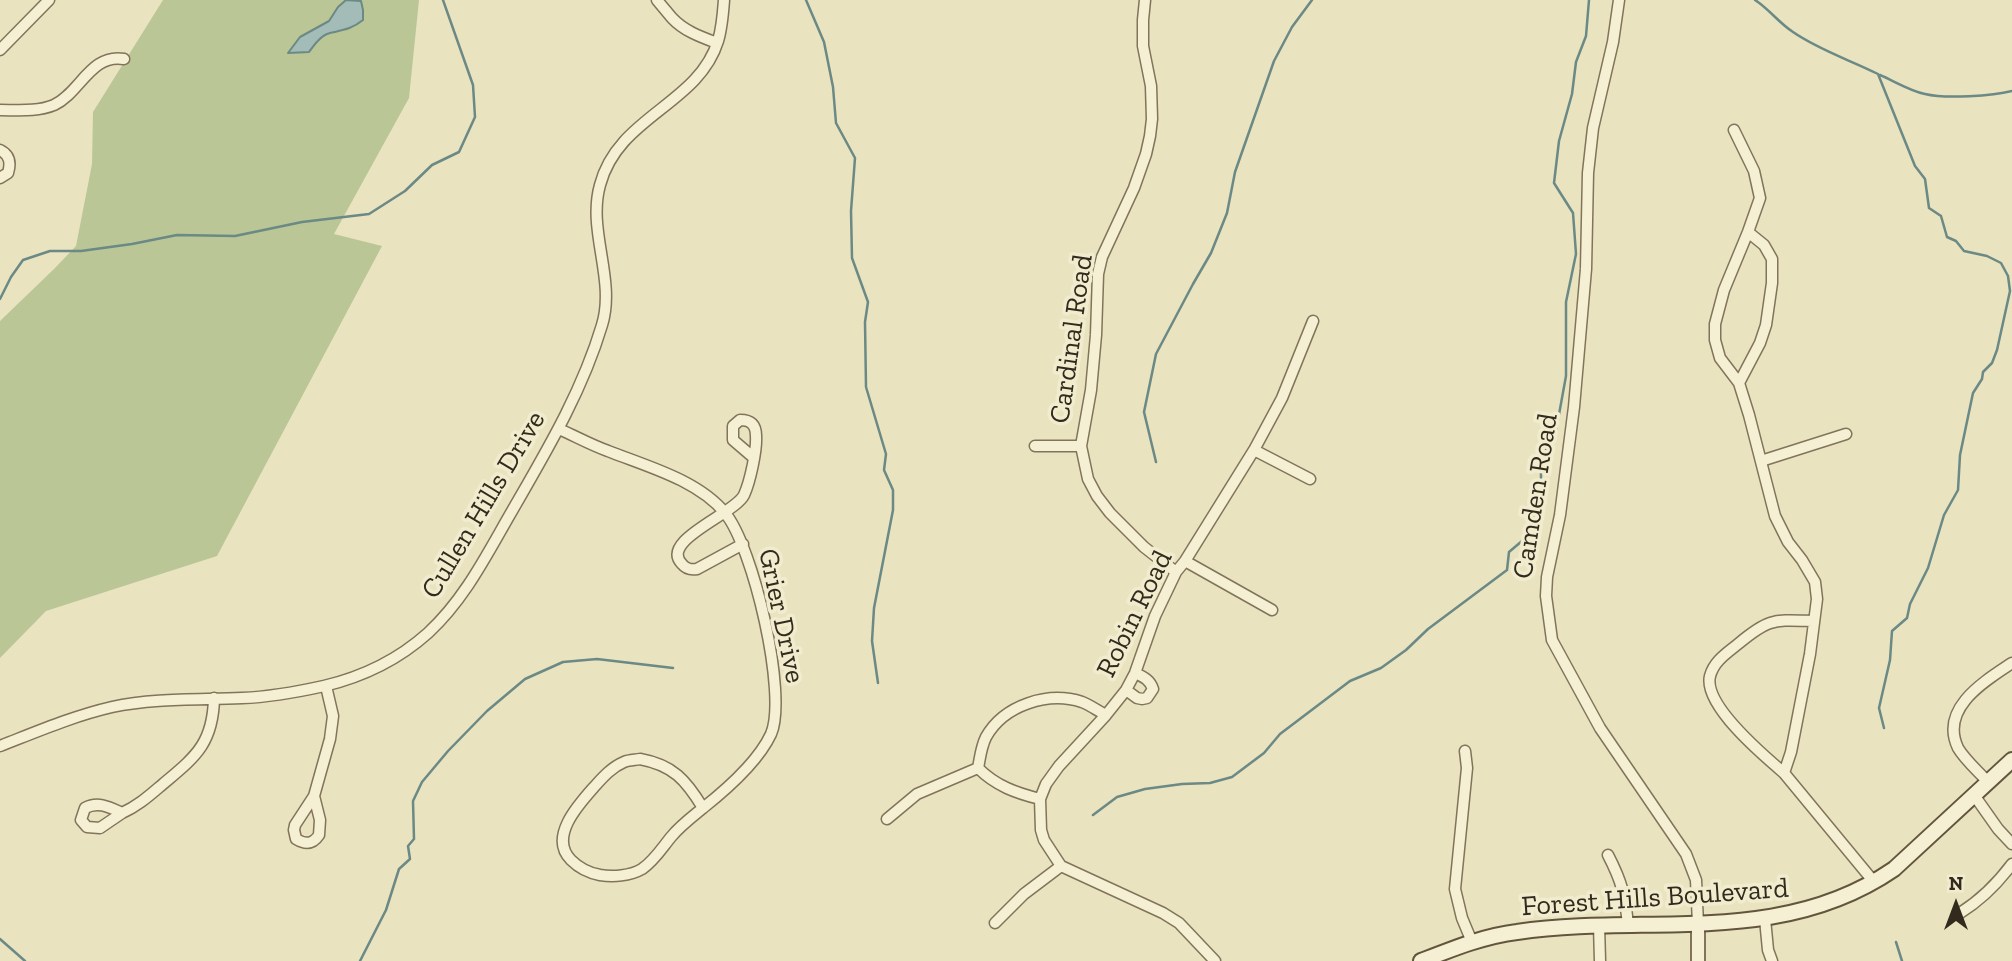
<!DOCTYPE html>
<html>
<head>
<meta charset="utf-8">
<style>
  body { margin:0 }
  #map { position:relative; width:2012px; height:961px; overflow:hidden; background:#e9e3c0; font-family:"Zilla Slab",serif }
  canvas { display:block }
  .north { position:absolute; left:1921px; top:870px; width:70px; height:70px; -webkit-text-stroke:5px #f2eccf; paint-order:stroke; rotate:0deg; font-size:19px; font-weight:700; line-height:28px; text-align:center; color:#322a1d }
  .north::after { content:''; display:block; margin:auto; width:24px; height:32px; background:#322a1d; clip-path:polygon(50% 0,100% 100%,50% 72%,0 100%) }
</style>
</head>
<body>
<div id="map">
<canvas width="2012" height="961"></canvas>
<div class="north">N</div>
</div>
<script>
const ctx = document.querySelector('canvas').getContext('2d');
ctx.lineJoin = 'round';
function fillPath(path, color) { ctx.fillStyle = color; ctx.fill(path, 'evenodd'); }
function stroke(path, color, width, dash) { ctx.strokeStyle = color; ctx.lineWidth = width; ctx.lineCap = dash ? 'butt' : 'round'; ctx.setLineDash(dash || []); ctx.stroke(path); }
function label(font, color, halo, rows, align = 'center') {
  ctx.font = font + ' "Zilla Slab",serif'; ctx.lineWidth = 7; ctx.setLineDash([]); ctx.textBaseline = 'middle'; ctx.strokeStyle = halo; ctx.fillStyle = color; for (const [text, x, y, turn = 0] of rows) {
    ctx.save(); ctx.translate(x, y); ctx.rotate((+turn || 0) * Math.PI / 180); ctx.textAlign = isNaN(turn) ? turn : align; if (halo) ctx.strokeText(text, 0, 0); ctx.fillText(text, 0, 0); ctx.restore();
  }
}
fillPath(new Path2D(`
  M163 0H419L409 98 334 234 382 246 217 556 46 611 0 658V321L54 269 76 246 92 164 93 112Z`), '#bac696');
const water = new Path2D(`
  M346 0 361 1 363 10V20C352 29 343 30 330 33 321 35 314 45 309 52L288 53 300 37 329 21 338 7Z`);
fillPath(water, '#a3bcb8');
stroke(water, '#6b8985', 2);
stroke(new Path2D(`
  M806 0 824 42 833 87 836 123 855 158 851 211 852 258 868 302 865 322 866 387 886 454 884 470 893 490V510L874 608 872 641 878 683
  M1755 0C1769 9 1779 23 1793 32 1819 50 1850 60 1878 74L1915 166 1925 179 1929 208 1941 216 1947 237 1956 241 1964 251 1987 256 2001 263 2008 276 2010 291 1997 350 1992 363 1983 372 1982 379 1973 393 1960 455 1958 490 1944 515 1928 568 1910 604 1907 618 1892 631 1890 660 1879 708 1884 728
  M1880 75C1894 81 1910 91 1925 94 1945 99 1993 96 2012 91
  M0 299 11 277 23 260 50 251H81L132 244 177 235 235 236 302 222 369 214 405 191 432 165 459 152 475 117 473 85 443 0
  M1156 462 1144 412 1156 354 1193 284 1211 253 1227 213 1235 172 1274 61 1292 27 1312 0
  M1093 815 1117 797 1145 789 1182 784 1210 783 1232 777 1264 753 1280 734 1350 681 1381 668 1406 650 1428 629 1507 570 1509 552 1522 541 1530 525 1541 494V470L1546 450 1556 431 1566 376V302L1576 254 1573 213 1554 183 1559 141 1572 94 1576 62 1586 36 1589 0
  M0 939 25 961
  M1896 942 1902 961
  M360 961 386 910 399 869 410 859 408 846 414 839 413 801 422 782 448 751 487 711 525 679 563 662 597 659 673 668`), '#6b8985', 2.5);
const minor = new Path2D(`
  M657 0C662 6 667 12 672 18 684 31 701 37 717 43
  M1145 0 1143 20V46L1151 86 1152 119 1150 136 1146 154 1134 188 1102 257 1098 274 1096 335 1091 390 1081 446 1088 479 1097 496 1110 513 1144 547 1176 572
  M1619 0 1613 42 1593 128 1588 173 1586 269 1574 407 1560 515 1547 577 1546 596 1552 640 1600 728 1686 854 1696 880 1698 924
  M0 50 49 0
  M0 110C18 110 37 112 54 105 80 93 91 53 124 59
  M1734 130 1754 171 1760 198 1748 232 1724 290 1715 324V340L1720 358 1739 383 1749 415 1775 516 1788 542 1802 560 1815 582 1817 599 1810 654 1791 752 1784 773 1874 882
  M0 150C10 155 11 163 8 173L0 178
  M1739 383 1760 343 1766 325 1772 283V259L1764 245 1748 232
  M559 429C575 436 591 445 608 451 646 466 698 480 725 513 753 546 788 695 771 734 758 762 727 789 703 808
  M1035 446H1081
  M1254 450 1310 479
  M1761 461 1846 434
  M743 544 697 569C691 570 686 569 682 564 659 540 735 514 744 495 750 482 757 450 756 436 756 425 751 420 740 420L733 426V440L754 458
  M1185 561 1272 610
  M1126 690 1137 698 1142 699 1147 698 1153 689C1150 680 1144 677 1135 673
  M0 746C36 732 73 716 112 707 154 698 199 700 242 698 269 697 297 692 324 686 362 677 399 659 428 633 465 599 487 554 512 511 546 452 582 392 602 325 616 279 587 231 600 185 618 116 698 105 718 41 722 28 723 14 724 0
  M1465 751 1467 768 1455 889 1462 918 1472 942
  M640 759C673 765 686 780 703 808 692 817 680 826 671 837 662 848 654 861 642 869 630 876 613 877 600 875 589 873 579 868 571 860 548 837 579 804 595 786 603 777 612 767 624 762 629 760 635 760 640 759Z
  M1784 773C1764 756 1703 705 1710 676 1714 661 1727 653 1738 644 1769 618 1773 620 1813 621
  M1987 781C1978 771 1965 760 1958 748 1939 708 1985 681 2012 663
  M1974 795 1998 829 2012 844
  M314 796 320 820 319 835C313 844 306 845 296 839L294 830 295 825 314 796 330 739 333 716 326 686
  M1040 799C1016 793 996 786 978 768 980 758 981 747 986 737 1004 705 1048 691 1082 702 1090 705 1098 711 1106 715
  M122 813 100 828 87 827 81 820 85 808C98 801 109 807 122 813 138 806 150 795 163 784 195 757 213 744 214 698
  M887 819 917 794 978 768
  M1608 855C1622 882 1625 895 1628 925
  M1960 913C1981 900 1997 884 2012 864
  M1765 919 1768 950 1772 961
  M995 923 1024 894 1061 866
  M1599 925 1600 961
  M1215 961 1179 923 1163 913 1061 866 1044 840 1041 830 1040 799 1046 784 1059 766 1106 715 1126 690 1135 673 1155 616 1176 572 1185 561 1254 450 1282 398 1313 321`);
const tertiary = new Path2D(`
  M1698 961V924`);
const secondary = new Path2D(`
  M1421 961C1452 949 1484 936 1517 932 1646 913 1779 948 1894 869L2012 760`);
stroke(minor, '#81745a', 13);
stroke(tertiary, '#81745a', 16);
stroke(secondary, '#63553d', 18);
stroke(minor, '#f5f0d3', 10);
stroke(tertiary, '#f5f0d3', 12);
stroke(secondary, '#f5f0d3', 14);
label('28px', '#322a1d', '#f2eccf', [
  ["Cardinal Road",1072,339,-82],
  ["Camden Road",1536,496,-81],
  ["Cullen Hills Drive",484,505,-59],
  ["Robin Road",1135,614,-64],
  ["Grier Drive",781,616,78],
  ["Forest Hills Boulevard",1655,898,-4]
]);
</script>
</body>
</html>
